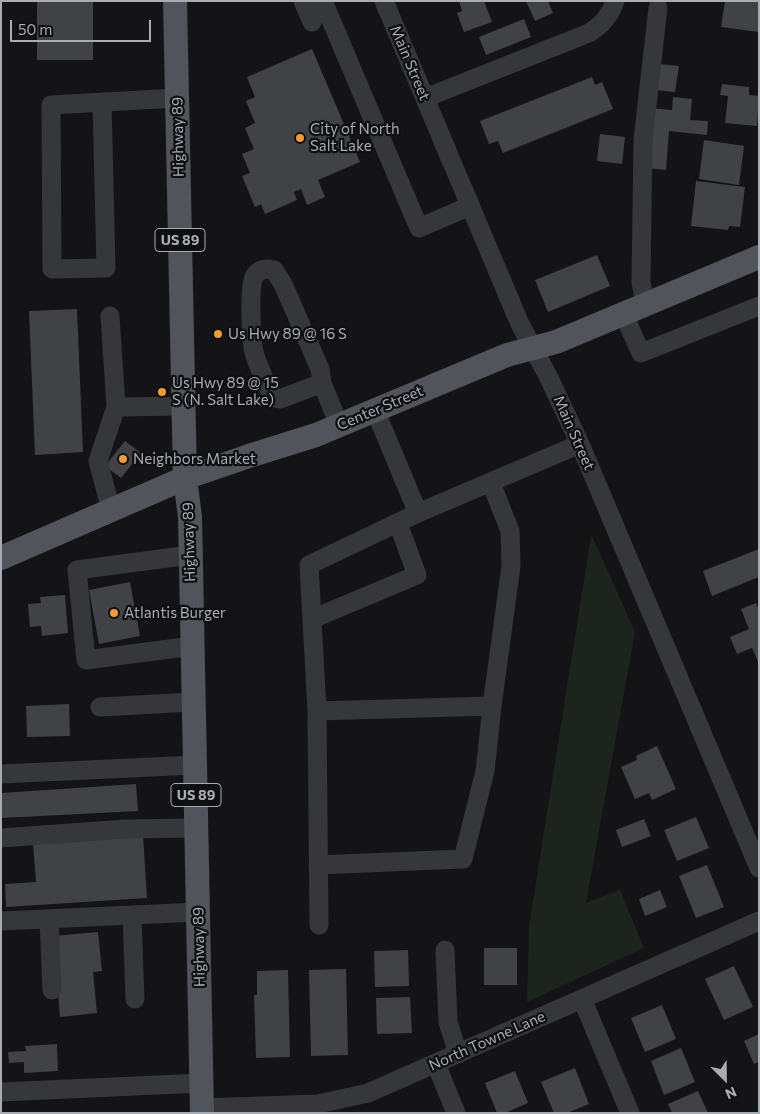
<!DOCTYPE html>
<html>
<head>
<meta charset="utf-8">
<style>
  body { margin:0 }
  #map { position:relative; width:760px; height:1114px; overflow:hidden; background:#141416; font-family:Commissioner,sans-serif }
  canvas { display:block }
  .frame { position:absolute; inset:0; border:2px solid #a6adb6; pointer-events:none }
  .north { position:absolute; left:700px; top:1054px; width:50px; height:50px; -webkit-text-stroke:4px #0f0f11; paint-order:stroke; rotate:157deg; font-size:14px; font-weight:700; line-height:20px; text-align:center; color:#a6adb6 }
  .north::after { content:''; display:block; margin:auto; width:18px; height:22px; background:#a6adb6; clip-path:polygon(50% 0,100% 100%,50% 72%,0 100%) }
  .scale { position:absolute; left:10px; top:20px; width:141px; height:22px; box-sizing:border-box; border:2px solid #a6adb6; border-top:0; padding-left:6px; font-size:15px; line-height:18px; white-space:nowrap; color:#a6adb6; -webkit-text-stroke:4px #0f0f11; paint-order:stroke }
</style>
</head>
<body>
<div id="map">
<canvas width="760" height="1114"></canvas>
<div class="frame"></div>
<div class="north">N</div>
<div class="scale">50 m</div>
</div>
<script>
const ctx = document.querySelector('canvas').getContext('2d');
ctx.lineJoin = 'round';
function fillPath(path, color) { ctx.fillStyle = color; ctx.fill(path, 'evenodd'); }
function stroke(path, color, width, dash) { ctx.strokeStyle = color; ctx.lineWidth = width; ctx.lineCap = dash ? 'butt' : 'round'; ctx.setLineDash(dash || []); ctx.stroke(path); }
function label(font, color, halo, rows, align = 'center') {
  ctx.font = font + ' Commissioner,sans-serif'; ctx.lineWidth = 4.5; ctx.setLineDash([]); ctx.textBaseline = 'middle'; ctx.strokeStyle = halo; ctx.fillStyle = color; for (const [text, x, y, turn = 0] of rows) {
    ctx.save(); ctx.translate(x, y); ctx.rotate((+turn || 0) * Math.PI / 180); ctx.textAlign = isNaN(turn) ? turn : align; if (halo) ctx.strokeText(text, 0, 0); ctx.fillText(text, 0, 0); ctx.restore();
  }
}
fillPath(new Path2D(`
  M591 536 593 538 635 632 586 903 620 890 644 948 527 1002 529 926Z`), '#1c241d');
fillPath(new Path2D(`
  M37 1H93V60H37Z
  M459 1H484L492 22 464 32 457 13 462 11Z
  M526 1H548L553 13 535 21Z
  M725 1H759V32L721 27Z
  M524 19 531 37 486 55 479 37Z
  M312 49 360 162 318 180 325 197 307 205 301 189 294 192 297 200 265 214 261 204 255 207 242 176 250 173 242 154 254 149 245 128 255 123 246 101 255 97 247 77Z
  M659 64 679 66 675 92 655 90Z
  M592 77 595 85 602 82 613 109 503 153 498 141 489 144 480 121Z
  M722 84 749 87V95L759 96 757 126 725 123 728 96 720 95Z
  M673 97 692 99 690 120 708 121 707 135 669 131 666 170 645 168 650 108 672 110Z
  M600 134 625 137 622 164 597 161Z
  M704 140 744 146 739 185 699 179Z
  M696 181 745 187 740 227 729 226 728 230 691 226Z
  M597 255 610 286 548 312 535 280Z
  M77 309 83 452 35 455 29 311Z
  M125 441 141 453 121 478 105 466Z
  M759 549V577L712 596 703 571Z
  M130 582 140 636 99 644 89 590Z
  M65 595 68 633 42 636 41 626 30 627 28 604 41 603 40 597Z
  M756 603 759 610V664L752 648 737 654 730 637 749 629 741 609Z
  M69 704 70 736 27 737 26 706Z
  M657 746 676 789 652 800 649 793 635 799 621 767 637 760 636 756Z
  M136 784 138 811 1 818V793Z
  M696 817 709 848 677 861 664 830Z
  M644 819 651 836 622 847 616 830Z
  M143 835 147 898 6 907 5 884 36 882 33 843Z
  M707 865 724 907 696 918 679 876Z
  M660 890 667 907 645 916 639 899Z
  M98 932 102 971 93 972 97 1013 60 1017 53 936Z
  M484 948H517V985H484Z
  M408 950 409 986 375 987 374 951Z
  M734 966 753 1007 724 1020 705 979Z
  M346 969 348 1055 311 1056 309 970Z
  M288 970 290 1057 256 1058 254 995H257V971Z
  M410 997 412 1033 377 1034 376 998Z
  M662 1005 676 1039 645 1052 631 1018Z
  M759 1034V1062L754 1064 744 1041Z
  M57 1044 58 1071 24 1073V1062L9 1063 8 1052 26 1051 25 1046Z
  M681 1048 695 1082 664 1095 651 1061Z
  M575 1068 589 1104 567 1113H554L541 1082Z
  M515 1071 528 1103 505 1113H497L485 1083Z
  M698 1091 708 1113H672L668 1104Z`), '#404246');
stroke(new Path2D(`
  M303 1 312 22
  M323 1 419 228 470 206
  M384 1 520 324 548 376 580 444 759 868
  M425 98 589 33C602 25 610 16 615 1
  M102 102 106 268 52 269 51 105 177 98
  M645 304 641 282 643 140 658 8
  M623 313 641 353 759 306
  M110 316 116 407
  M322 383 280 399 274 398 270 392C265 379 257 365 254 352 251 340 249 287 254 277 258 269 266 268 274 270L283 284 320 369 322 383 339 425
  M375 410 418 513 580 444
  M111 510 98 461 116 407 184 406
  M418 513 309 565 317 711 492 706 511 566 510 531 491 483
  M190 555 77 570 86 660 192 646
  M312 619 417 575 398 523
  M100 707 193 702
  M317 711 319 925
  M1 774 195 765
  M1 838 125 829 196 828
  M318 865 463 859 485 771 492 706
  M132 915 135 999
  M49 919 52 990
  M1 921 198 912
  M445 950 448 1022 458 1054
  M582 999 630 1113
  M436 1064 456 1113
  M1 1092 202 1083
  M202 1108 318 1104 368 1093 759 921`), '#35373b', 19);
stroke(new Path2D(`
  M175 1 185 478 190 517 202 1113
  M1 558 185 478 249 456 316 435 507 355 556 342 759 257`), '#51545a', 24);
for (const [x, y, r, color] of [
  [300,138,5,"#f39d2f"],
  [218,334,5,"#f39d2f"],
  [162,392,5,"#f39d2f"],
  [123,459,5,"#f39d2f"],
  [114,613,5,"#f39d2f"]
]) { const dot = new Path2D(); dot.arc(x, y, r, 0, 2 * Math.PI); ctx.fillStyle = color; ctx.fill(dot); stroke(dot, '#0f0f11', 2); }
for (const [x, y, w] of [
  [180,240,50],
  [196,795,50]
]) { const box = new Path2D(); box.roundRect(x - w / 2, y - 11.5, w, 23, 4); ctx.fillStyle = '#0f0f11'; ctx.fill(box); stroke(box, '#a6adb6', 1); }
label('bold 14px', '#a6adb6', null, [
  ["US 89",180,240],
  ["US 89",196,795]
]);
label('15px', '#a6adb6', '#0f0f11', [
  ["Main Street",410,63,67],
  ["Highway 89",178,137,-91],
  ["Center Street",380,408,-23],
  ["Main Street",574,433,66],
  ["Highway 89",189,542,-92],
  ["Highway 89",199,947,-91],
  ["North Towne Lane",487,1041,-24]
]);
label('15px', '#a6adb6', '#0f0f11', [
  ["City of North",310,129],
  ["Salt Lake",310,146],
  ["Us Hwy 89 @ 16 S",228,334],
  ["Us Hwy 89 @ 15",172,383],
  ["S (N. Salt Lake)",172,400],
  ["Neighbors Market",133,459],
  ["Atlantis Burger",124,613]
], 'left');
</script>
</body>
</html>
